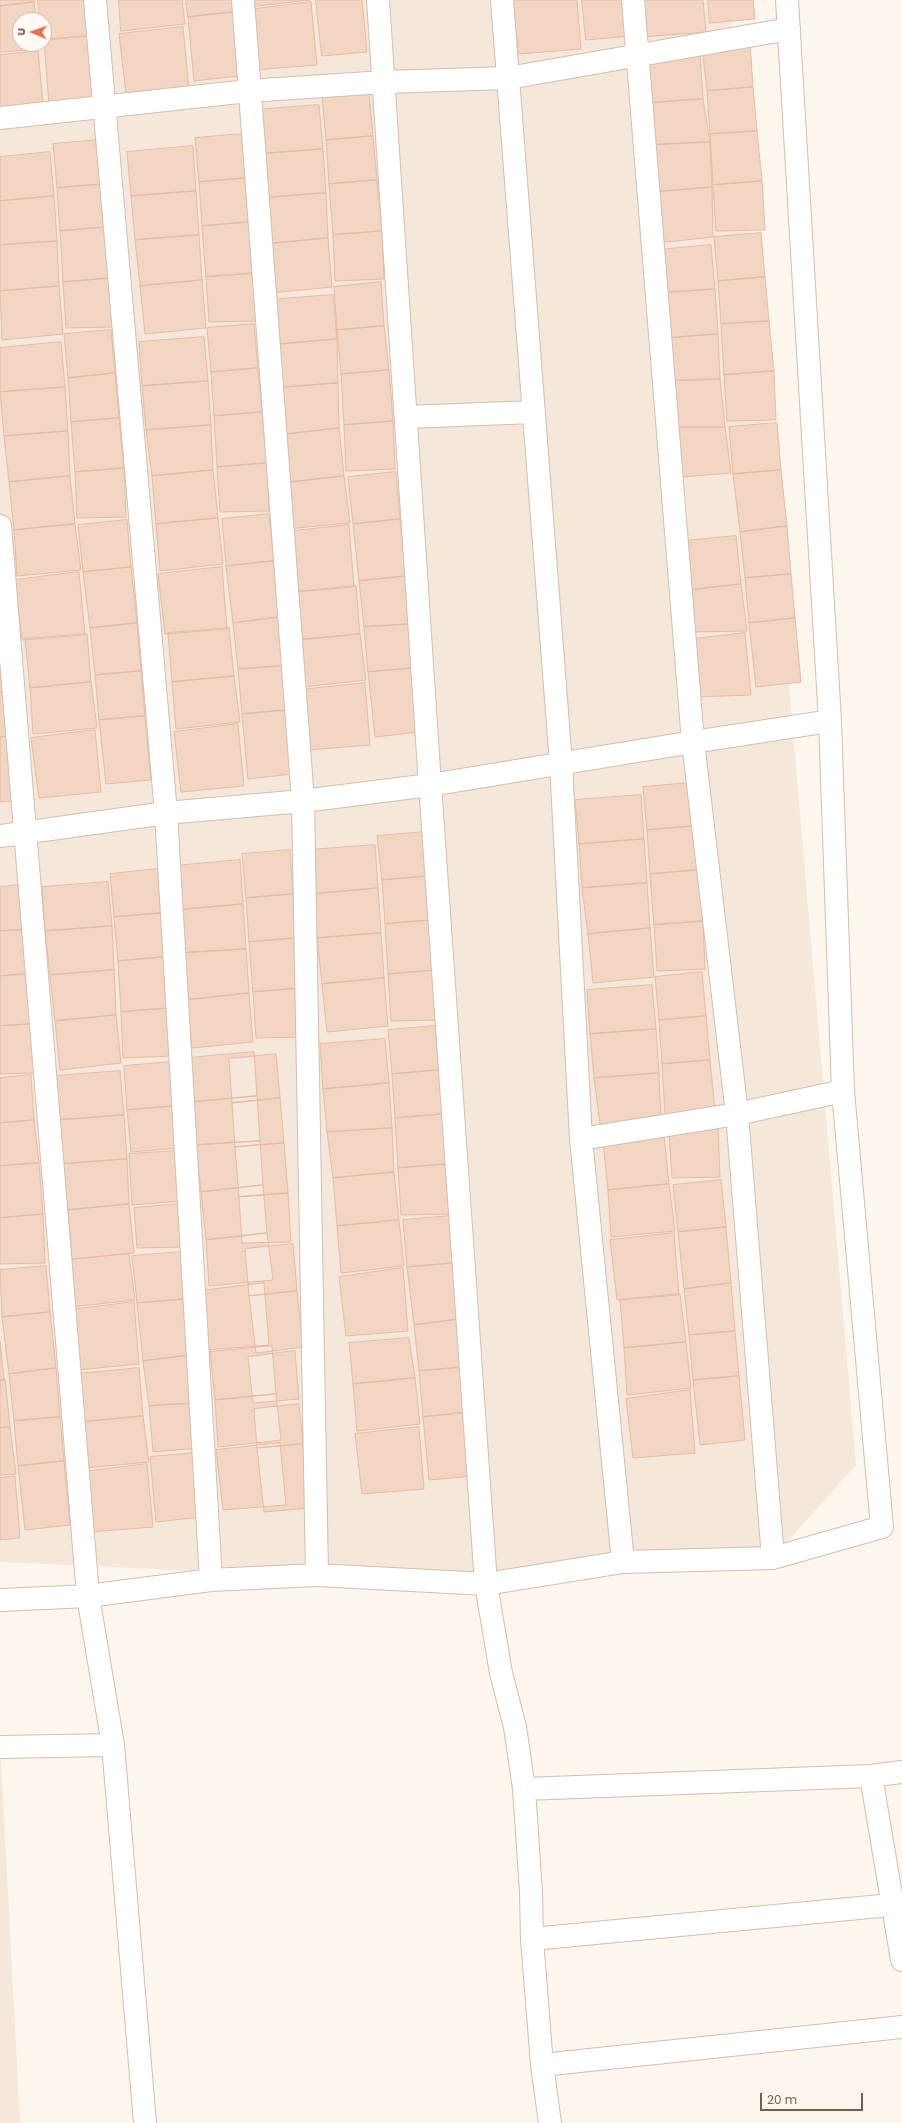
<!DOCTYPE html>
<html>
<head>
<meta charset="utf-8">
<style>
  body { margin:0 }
  #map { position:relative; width:902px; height:2123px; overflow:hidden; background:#fdf6ec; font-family:Poppins,sans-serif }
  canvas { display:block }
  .north { position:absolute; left:12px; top:12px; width:40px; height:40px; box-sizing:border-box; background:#fffaf3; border:1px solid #cabbb1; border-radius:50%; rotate:272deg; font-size:11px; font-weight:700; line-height:16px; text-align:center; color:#7a5c4d }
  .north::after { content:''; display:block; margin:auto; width:14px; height:18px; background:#e76f51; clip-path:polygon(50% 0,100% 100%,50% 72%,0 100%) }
  .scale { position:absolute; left:760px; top:2093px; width:103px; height:18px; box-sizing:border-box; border:2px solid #7a5c4d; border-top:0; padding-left:5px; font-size:12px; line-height:14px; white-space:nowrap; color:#7a5c4d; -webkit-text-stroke:3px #fffaf3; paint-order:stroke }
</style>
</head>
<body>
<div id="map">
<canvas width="902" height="2123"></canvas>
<div class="north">U</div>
<div class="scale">20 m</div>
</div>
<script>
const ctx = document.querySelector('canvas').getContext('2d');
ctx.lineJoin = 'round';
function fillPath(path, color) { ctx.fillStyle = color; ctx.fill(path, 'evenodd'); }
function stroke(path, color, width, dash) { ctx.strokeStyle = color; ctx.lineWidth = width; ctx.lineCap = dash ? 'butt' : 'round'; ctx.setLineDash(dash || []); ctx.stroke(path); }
fillPath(new Path2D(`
  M0 0H730L856 1465 773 1558 486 1584 0 1562ZM20 20H44V44H20Z
  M0 1740 20 2123H0Z`), '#f5e8da');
const building = new Path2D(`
  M0 0H34V2L0 6Z
  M38 0H85L88 36 44 40V20H40Z
  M119 0H182L185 24 121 31Z
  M186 0H232L233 12 188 17Z
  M248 0H310L249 7Z
  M316 0H362L367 52 322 56Z
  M513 0H577L581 49 519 54Z
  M582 0H628L631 36 586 40Z
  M638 0H703L706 32 643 37Z
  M708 0H753L755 19 710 23Z
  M34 2 36 20H20V44H39V49L0 52V6Z
  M311 2 317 65 254 70 247 10Z
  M233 12 239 76 194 81 188 17Z
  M183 27 189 89 126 94 119 34Z
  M88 36 94 100 49 105 44 40Z
  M750 42 753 87 707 91 702 47Z
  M38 51 44 113 0 116V55Z
  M700 55 703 99 646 103 644 60Z
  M753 87 757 131 710 134 707 91Z
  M369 93 373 136 326 140 322 97Z
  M703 99 710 142 649 145 646 103Z
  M319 105 323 149 257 154 254 110Z
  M757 131 762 181 713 185 710 134Z
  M242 134 247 178 199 182 195 138Z
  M373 136 377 180 329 184 326 140Z
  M100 140 104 184 57 188 53 144Z
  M710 142 712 187 654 192 649 145Z
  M193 146 196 191 131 196 127 152Z
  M323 149 326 193 261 198 257 154Z
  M50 152 54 196 0 201V157Z
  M247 178 250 222 202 226 199 182Z
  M377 180 382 231 333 235 329 184Z
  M762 181 765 230 716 231 713 185Z
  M104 184 108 227 60 231 57 188Z
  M712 187 713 237 657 243 654 192Z
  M196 191 199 235 135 240 131 196Z
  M326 193 328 238 266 244 261 198Z
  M54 196 57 241 0 245V201Z
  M250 222 255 273 206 277 202 226Z
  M108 227 113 278 63 282 60 231Z
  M382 231 384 279 335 281 333 235Z
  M761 233 765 277 718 281 714 237Z
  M199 235 202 280 140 286 135 240Z
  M328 238 332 287 271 293 266 244Z
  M57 241 59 286 0 291V245Z
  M711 245 715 289 660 293 659 250Z
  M255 273 257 321 209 322 206 277Z
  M765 277 769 321 721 324 718 281Z
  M113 278 115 327 66 328 63 282Z
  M202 280 206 328 145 334 140 286Z
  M381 282 384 326 337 330 334 287Z
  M59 286 63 334 2 340 0 291Z
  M715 289 718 334 667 338 660 293Z
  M333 295 337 339 271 345 267 300Z
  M769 321 774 371 724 375 721 324Z
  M254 324 258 368 211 372 207 328Z
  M384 326 389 370 341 374 337 330Z
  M111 330 115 373 68 378 64 334Z
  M718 334 720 379 671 381 667 338Z
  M204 337 208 381 142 386 139 342Z
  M337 339 338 383 273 388 271 345Z
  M61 342 65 387 0 392V348Z
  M258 368 262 412 214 416 211 372Z
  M389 370 393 421 344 425 341 374Z
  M774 371 776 420 727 421 724 375Z
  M115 373 119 418 71 422 68 378Z
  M720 379 725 427H674L671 381Z
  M208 381 211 425 146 430 142 386Z
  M338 383 339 428 278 435 273 388Z
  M65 387 68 431 4 436 0 392Z
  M262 412 267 463 217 467 214 416Z
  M119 418 124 468 75 472 71 422Z
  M393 421 395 469 346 471 344 425Z
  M777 423 781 470 733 474 729 427Z
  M211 425 213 470 152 476 146 430Z
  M674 427H725L731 473 683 477Z
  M339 428 344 476 283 483 278 435Z
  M68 431 70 476 9 482 4 436Z
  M267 463 269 511 220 512 217 467Z
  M124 468 126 517 77 518 75 472Z
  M213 470 218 518 156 524 152 476Z
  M781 470 787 526 740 532 733 474Z
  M396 472 400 519 353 524 348 477Z
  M70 476 75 524 14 530 9 482Z
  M344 476 350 523 286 529 283 483Z
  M269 514 274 561 226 566 222 519Z
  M218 518 223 564 160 571 156 524Z
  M400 519 406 576 359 581 353 524Z
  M127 520 131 567 83 572 78 525Z
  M75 524 81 570 17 576 14 530Z
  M349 525 354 587 292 592 284 532Z
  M787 526 791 574 745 578 740 532Z
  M736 536 741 584 690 590 684 541Z
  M274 561 280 617 233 623 226 566Z
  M131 567 137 623 90 628 83 572Z
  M222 567 227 629 165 634 158 574Z
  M79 572 85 635 22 640 15 580Z
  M791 574 795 618 749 623 745 578Z
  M406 576 410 624 364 627 359 581Z
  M741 584 747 631 692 632 690 590Z
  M356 586 360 634 299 640 294 592Z
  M280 617 284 666 238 669 233 623Z
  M795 618 801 682 756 687 749 623Z
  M137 623 141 671 95 675 90 628Z
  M410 624 414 668 368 672 364 627Z
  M229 628 234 676 172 682 168 633Z
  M745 633 751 695 696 697 694 639Z
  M87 634 91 682 30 688 25 639Z
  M360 634 366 680 302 687 299 640Z
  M0 645 4 692H0Z
  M284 666 288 710 242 714 238 669Z
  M414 668 420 732 375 737 368 672Z
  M141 671 145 716 99 720 95 675Z
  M234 676 240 722 176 729 172 682Z
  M91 682 97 728 33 734 30 688Z
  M365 683 370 745 308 750 301 690Z
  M0 692H4L8 736 0 737Z
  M288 710 293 774 248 779 242 714Z
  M145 716 151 780 106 784 99 720Z
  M238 724 244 786 181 792 174 732Z
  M95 730 101 792 39 798 31 738Z
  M8 736 14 801 0 802V737Z
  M690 783 694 826 647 830 643 787Z
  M641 795 644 839 579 844 575 800Z
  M694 826 698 870 650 874 647 830Z
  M425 832 428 876 382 880 377 836Z
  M644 839 647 883 582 888 579 844Z
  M375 845 378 888 313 894 309 850Z
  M290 850 293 894 246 898 242 854Z
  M240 860 243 904 178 910 174 866Z
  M158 869 161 913 114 917 110 874Z
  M698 870 703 921 654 925 650 874Z
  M428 876 432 920 385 924 382 880Z
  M108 882 112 926 45 931 42 887Z
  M647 883 650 928 588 934 582 888Z
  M19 885 23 930 0 931V887Z
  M378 888 381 933 317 938 313 894Z
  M293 894 297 938 249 942 246 898Z
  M243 904 246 949 181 953 178 910Z
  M161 913 165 957 118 961 114 917Z
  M432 920 437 970 388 974 385 924Z
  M703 921 705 969 657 971 654 925Z
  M112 926 114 970 50 975 45 931Z
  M650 928 654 977 593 983 588 934Z
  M23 930 27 974 0 976V931Z
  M381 933 384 978 322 984 317 938Z
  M297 938 302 988 253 992 249 942Z
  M246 949 249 993 187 1000 181 953Z
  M165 957 170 1008 121 1012 118 961Z
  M114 970 116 1015 55 1021 50 975Z
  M437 970 440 1020 391 1021 388 974Z
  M702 972 706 1016 659 1020 655 977Z
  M27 974 31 1024 0 1026V976Z
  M384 978 388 1026 327 1032 322 984Z
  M652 985 656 1029 590 1034 587 990Z
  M302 988 305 1037 256 1038 253 992Z
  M249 993 253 1042 192 1048 187 1000Z
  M170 1008 172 1056 123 1058 121 1012Z
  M116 1015 121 1063 60 1070 55 1021Z
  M706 1016 710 1060 662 1064 659 1020Z
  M31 1024 34 1073 0 1074V1026Z
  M435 1026 439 1070 392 1074 388 1030Z
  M656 1029 659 1073 594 1078 590 1034Z
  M385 1039 389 1083 323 1089 320 1044Z
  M254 1052 257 1096 192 1102 188 1058Z
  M276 1054 280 1098 232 1103 229 1059Z
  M710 1060 715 1111 665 1115 662 1064Z
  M171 1062 174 1106 127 1110 124 1066Z
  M439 1070 443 1114 395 1118 392 1074Z
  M120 1071 124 1115 58 1120 55 1076Z
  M659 1073 661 1118 600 1124 594 1078Z
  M31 1075 34 1120 0 1123V1078Z
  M389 1083 392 1128 327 1132 323 1089Z
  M257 1096 260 1141 196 1145 192 1102Z
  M280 1098 284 1143 235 1147 232 1103Z
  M174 1106 179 1148 131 1152 127 1110Z
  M443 1114 448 1164 398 1168 395 1118Z
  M124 1115 127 1159 62 1164 58 1120Z
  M34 1120 39 1163 0 1166V1123Z
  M392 1128 394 1172 333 1178 327 1132Z
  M718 1129 720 1177 672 1178 669 1133Z
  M664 1136 669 1184 608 1190 603 1142Z
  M260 1141 263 1185 201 1192 196 1145Z
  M284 1143 288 1193 239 1197 235 1147Z
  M177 1151 182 1201 132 1205 129 1154Z
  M127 1159 129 1204 68 1210 62 1164Z
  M39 1163 43 1214 0 1218V1166Z
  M448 1164 450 1214 401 1215 398 1168Z
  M394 1172 399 1220 337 1226 333 1178Z
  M721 1180 726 1227 678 1232 673 1185Z
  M669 1184 675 1231 611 1237 608 1190Z
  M263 1185 267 1233 206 1240 201 1192Z
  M288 1193 291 1242 242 1243 239 1197Z
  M129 1204 134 1253 72 1259 68 1210Z
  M182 1204 186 1247 137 1248 134 1208Z
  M43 1214 45 1263 0 1264V1218Z
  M450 1216 455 1263 407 1267 403 1220Z
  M399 1220 404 1266 341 1273 337 1226Z
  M726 1227 731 1283 684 1289 678 1232Z
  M267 1233 273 1280 209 1286 206 1240Z
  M674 1233 679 1295 617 1300 610 1240Z
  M293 1244 297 1291 249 1296 245 1249Z
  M181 1252 185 1299 137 1303 132 1256Z
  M129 1254 135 1300 71 1307 67 1260Z
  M455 1263 460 1319 414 1325 407 1267Z
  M46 1266 50 1312 2 1317 0 1270Z
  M403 1268 408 1331 346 1336 339 1277Z
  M264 1283 269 1345 207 1350 200 1291Z
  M731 1283 735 1331 689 1335 684 1289Z
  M297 1291 303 1347 256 1353 249 1296Z
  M680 1294 686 1342 624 1348 620 1300Z
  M185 1299 191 1355 143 1361 137 1303Z
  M134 1302 139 1364 77 1370 70 1310Z
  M50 1312 56 1368 9 1374 2 1317Z
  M460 1319 465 1367 419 1371 414 1325Z
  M735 1331 739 1376 693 1380 689 1335Z
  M409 1338 415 1378 353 1384 349 1343Z
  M0 1341 4 1380 0 1381Z
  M686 1342 691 1388 627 1395 624 1348Z
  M272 1346 276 1394 215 1400 210 1352Z
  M295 1351 299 1399 253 1403 248 1357Z
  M191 1355 195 1403 149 1406 143 1361Z
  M465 1367 469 1412 423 1417 419 1371Z
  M56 1368 60 1417 14 1421 9 1374Z
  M139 1368 143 1416 82 1422 77 1374Z
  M739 1376 745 1440 700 1445 693 1380Z
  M415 1378 420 1424 357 1431 353 1384Z
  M5 1379 10 1427 0 1428V1380Z
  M690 1390 695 1453 633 1458 626 1399Z
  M276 1394 281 1440 218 1447 215 1400Z
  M195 1403 198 1448 153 1452 149 1406Z
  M299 1404 303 1444 257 1448 254 1409Z
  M469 1412 474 1476 429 1480 423 1417Z
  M143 1416 149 1462 85 1468 82 1422Z
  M60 1417 64 1461 18 1466 14 1421Z
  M10 1427 16 1474 0 1475V1428Z
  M419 1427 424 1489 362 1494 355 1434Z
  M280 1443 286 1505 223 1510 216 1450Z
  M303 1444 309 1508 264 1512 257 1448Z
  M195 1453 201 1517 156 1522 150 1457Z
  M64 1461 70 1525 25 1530 18 1466Z
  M147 1464 153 1527 90 1532 83 1472Z
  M15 1476 20 1538 0 1540V1478Z`);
fillPath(building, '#f3d5c3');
stroke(building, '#e6bba3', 1);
const street = new Path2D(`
  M95 0 166 813 211 1580
  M243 0 303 801 317 1575
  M378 0 430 785 486 1584 501 1673 515 1727 524 1789 531 1892 532 1939 542 2065 550 2123
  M502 0 561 764 581 1139 623 1562
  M633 0 693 742 737 1114 773 1558
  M0 118 248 91 384 82 508 78 789 29
  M406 417 534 412
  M0 526 88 1596 113 1745 145 2123
  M0 836 166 813 303 801 430 785 693 742 830 721
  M581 1139 737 1114 843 1091
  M0 1600 88 1596 211 1580 317 1575 486 1584 623 1562 773 1558 882 1527 843 1091 830 721 787 0
  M0 1747 113 1745
  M871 1776 902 1960
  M524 1789 871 1776 902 1772
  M532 1939 902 1904
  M542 2065 902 2027`);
stroke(street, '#d1beb0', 24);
stroke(street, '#fff', 22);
</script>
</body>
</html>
